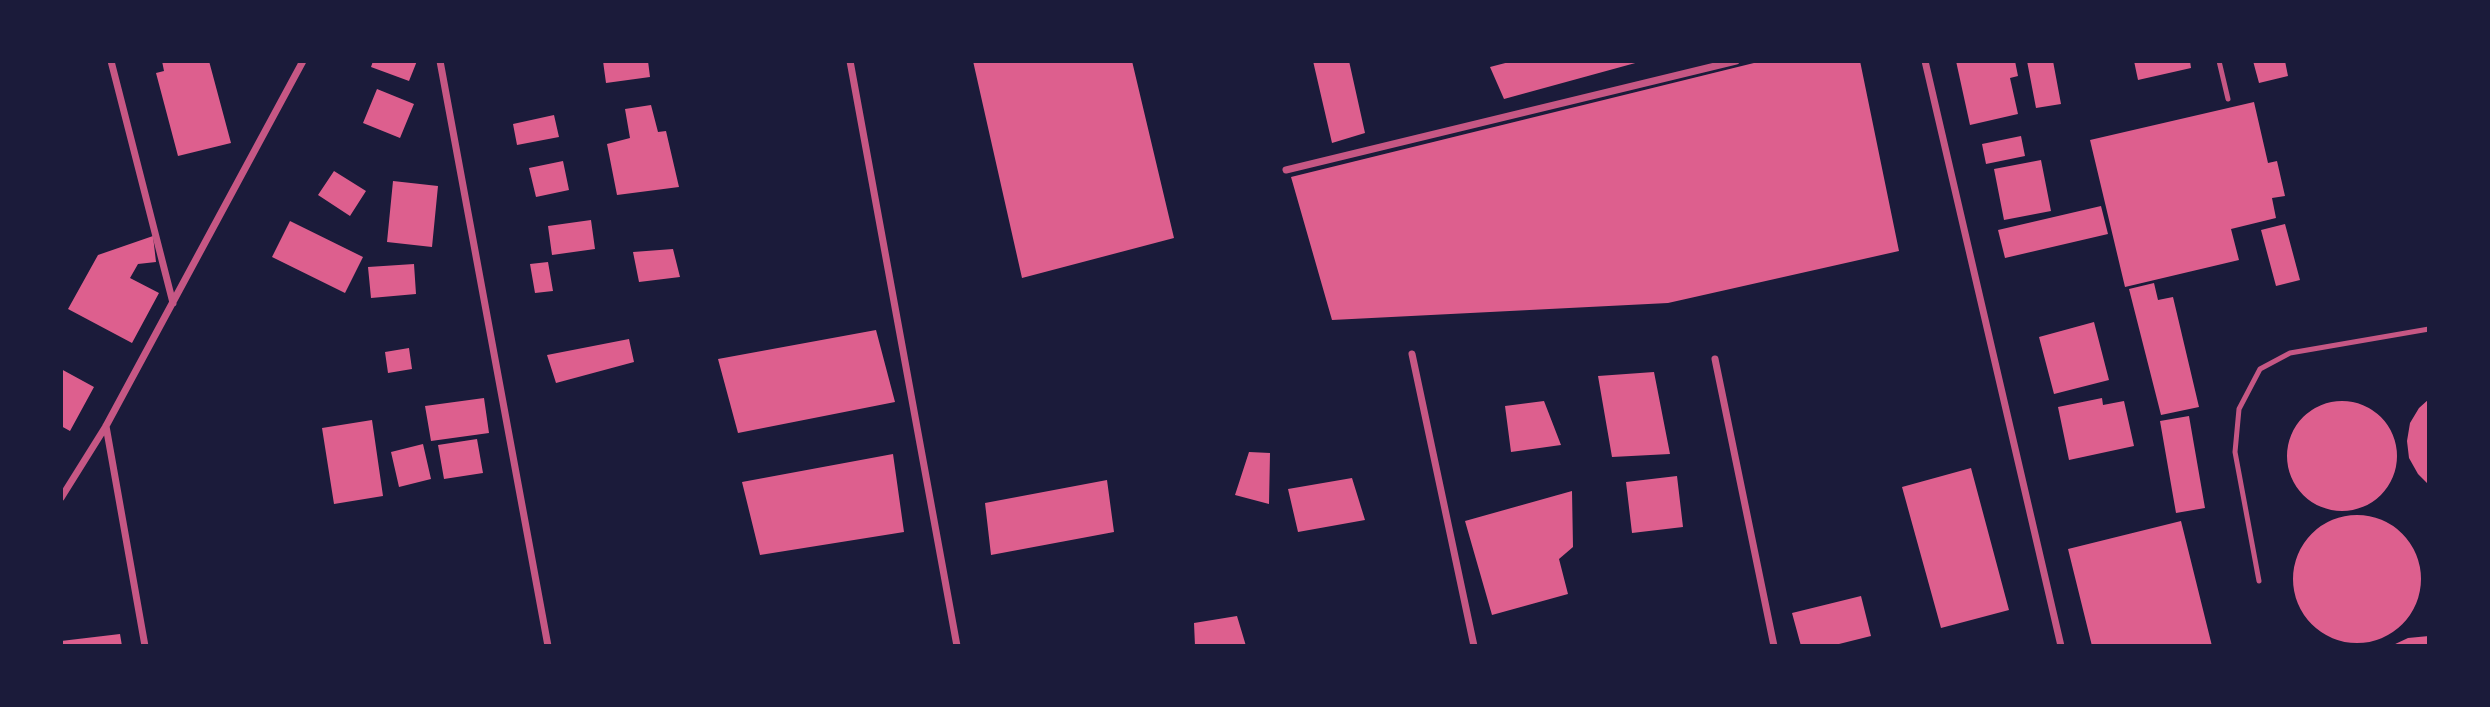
<!DOCTYPE html>
<html>
<head>
<meta charset="utf-8">
<style>
  body { margin:0 }
  #map { position:relative; width:2490px; height:707px; overflow:hidden; background:#1b1b3a; font-family:Ubuntu,sans-serif }
  canvas { display:block }
  .frame { position:absolute; inset:0; border:63px solid #1b1b3a; pointer-events:none }
</style>
</head>
<body>
<div id="map">
<canvas width="2490" height="707"></canvas>
<div class="frame"></div>
</div>
<script>
const ctx = document.querySelector('canvas').getContext('2d');
ctx.lineJoin = 'round';
function fillPath(path, color) { ctx.fillStyle = color; ctx.fill(path, 'evenodd'); }
function stroke(path, color, width, dash) { ctx.strokeStyle = color; ctx.lineWidth = width; ctx.lineCap = dash ? 'butt' : 'round'; ctx.setLineDash(dash || []); ctx.stroke(path); }
fillPath(new Path2D(`
  M162 61H209L231 143 178 156 156 73 164 71Z
  M373 61H417L409 81 371 67Z
  M603 61H648L650 77 606 83Z
  M973 61H1132L1174 238 1022 278Z
  M1313 61H1349L1365 133 1332 143Z
  M1513 61H1639V62L1504 99 1490 67Z
  M1762 61H1860L1899 251 1668 303 1332 320 1291 177Z
  M1956 61H2015L2018 76 2010 78 2018 114 1970 125Z
  M2027 61H2053L2061 104 2036 108Z
  M2134 61H2190L2191 68 2138 80Z
  M2253 61H2285L2288 76 2259 83Z
  M377 89 414 104 400 138 363 123Z
  M2254 102 2268 163 2277 161 2285 196 2272 198 2276 218 2231 229 2239 260 2125 287 2090 140Z
  M651 105 658 132 666 131 679 187 617 195 607 144 630 138 625 109Z
  M554 115 559 137 517 145 513 124Z
  M2021 136 2025 156 1986 164 1982 144Z
  M2041 160 2051 211 2004 220 1994 169Z
  M563 161 569 190 536 197 529 168Z
  M334 171 366 191 350 216 318 195Z
  M393 181 438 186 432 247 387 242Z
  M2101 206 2108 234 2005 258 1998 230Z
  M591 220 595 249 552 255 548 226Z
  M290 221 363 257 345 293 272 257Z
  M2285 224 2300 280 2276 286 2261 230Z
  M153 236 156 262 138 264 130 278 159 293 132 343 68 309 98 255Z
  M673 249 680 277 639 282 633 252Z
  M548 262 553 291 535 293 530 264Z
  M414 264 416 294 371 298 368 267Z
  M2154 283 2158 300 2173 297 2199 407 2161 415 2129 289Z
  M2094 322 2109 380 2054 394 2039 337Z
  M876 330 895 402 738 433 718 359Z
  M629 339 634 362 556 383 547 355Z
  M409 348 412 369 388 373 385 352Z
  M61 369 94 387 70 431 61 426Z
  M1654 372 1670 454 1612 457 1598 376Z
  M484 398 489 433 431 441 425 406Z
  M2102 398 2103 405 2124 401 2134 446 2069 460 2058 407Z
  M2429 399V485L2418 474 2409 458 2407 441 2410 423 2419 408Z
  M1544 401 1561 445 1511 452 1505 406Z
  M2287 456a55 55 0 1 1 110 0a55 55 0 1 1-110 0Z
  M2189 416 2205 508 2176 513 2160 421Z
  M372 420 383 496 334 504 322 428Z
  M477 439 483 473 444 479 438 445Z
  M423 444 431 479 399 487 391 452Z
  M1249 452 1270 453 1269 504 1235 495Z
  M893 454 904 532 760 555 742 482Z
  M1971 468 2009 610 1941 628 1902 487Z
  M1677 476 1683 527 1632 533 1626 482Z
  M1352 478 1365 520 1298 532 1288 489Z
  M1107 480 1114 532 991 555 985 503Z
  M1572 491 1573 547 1559 559 1568 594 1492 615 1465 521Z
  M2293 579a64 64 0 1 1 128 0a64 64 0 1 1-128 0Z
  M2181 521 2212 646H2092L2068 549Z
  M1861 596 1871 636 1831 646H1801L1792 613Z
  M1237 616 1246 646H1195L1194 623Z
  M120 634 122 646H61V641Z
  M2429 636V646H2391L2408 638Z`), '#dd5f8e');
stroke(new Path2D(`
  M2219 61 2228 99
  M2259 581 2235 452 2239 409 2260 369 2290 353 2429 329`), '#c65784', 5);
stroke(new Path2D(`
  M111 61 173 303
  M440 61 548 646
  M850 61 957 646
  M1925 61 2061 646
  M1286 170 1736 61
  M1412 354 1474 646
  M1715 359 1774 646
  M106 426 145 646
  M61 498 106 426 303 61`), '#c65784', 7);
</script>
</body>
</html>
